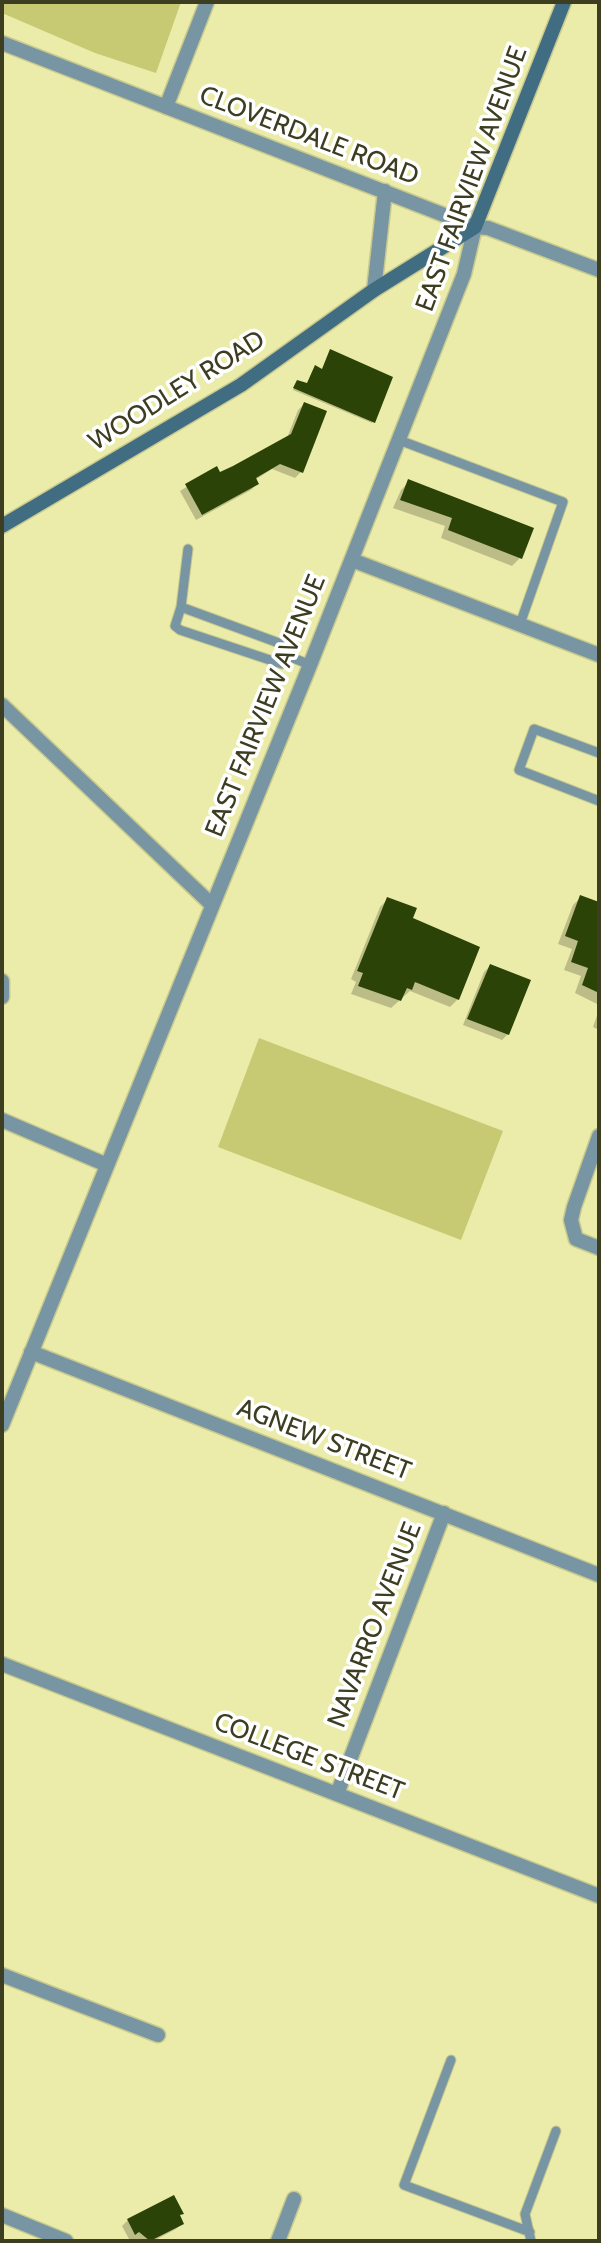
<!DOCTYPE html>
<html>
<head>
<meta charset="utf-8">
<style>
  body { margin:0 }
  #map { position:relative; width:601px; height:2243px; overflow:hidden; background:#ebeca9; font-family:Cabin,sans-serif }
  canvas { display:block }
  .frame { position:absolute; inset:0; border:4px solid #3c3d21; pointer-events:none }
</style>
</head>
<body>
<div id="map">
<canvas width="601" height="2243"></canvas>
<div class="frame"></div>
</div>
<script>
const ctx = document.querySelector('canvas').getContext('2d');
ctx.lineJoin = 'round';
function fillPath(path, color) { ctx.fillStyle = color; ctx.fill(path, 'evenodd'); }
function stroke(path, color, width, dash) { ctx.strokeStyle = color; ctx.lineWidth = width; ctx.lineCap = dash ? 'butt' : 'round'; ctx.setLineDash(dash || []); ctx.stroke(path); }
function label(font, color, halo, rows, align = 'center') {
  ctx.font = font + ' Cabin,sans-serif'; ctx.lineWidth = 7; ctx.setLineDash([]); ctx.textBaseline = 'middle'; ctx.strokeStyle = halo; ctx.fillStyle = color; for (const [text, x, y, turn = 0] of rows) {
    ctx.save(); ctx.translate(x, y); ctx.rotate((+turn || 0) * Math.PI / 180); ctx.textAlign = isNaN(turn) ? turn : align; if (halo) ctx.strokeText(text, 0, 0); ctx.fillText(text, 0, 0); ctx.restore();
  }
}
fillPath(new Path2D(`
  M2 2H181L156 73 95 53 2 13Z
  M259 1038 503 1131 461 1240 218 1147Z`), '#c8c973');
fillPath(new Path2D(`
  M322 370 373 422 372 423 293 390 296 383 307 385Z
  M304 404 301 472 295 478 272 469 255 480 257 484 251 490 196 520 180 491 216 469 219 474 287 438 298 410Z
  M409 482 520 558 512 566 441 538 445 526 393 508 401 490Z
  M581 897 599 904V1005L575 993 581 976 564 970 572 949 558 944 573 905Z
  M388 899 411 919 458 999 450 1007 410 991 391 1008 351 994 356 982 351 979 380 907Z
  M490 966 508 1034 502 1040 463 1025 484 972Z
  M599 1010V1030L593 1027Z
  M178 2216 182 2223 176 2229 153 2241 129 2239 122 2226 128 2220Z`), '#0003');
fillPath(new Path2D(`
  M330 349 393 377 375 423 293 388 297 380 307 383 315 365 322 369Z
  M304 402 327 411 303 473 280 464 256 478 259 484 202 515 185 484 217 466 220 472 233 466 291 434Z
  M408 479 534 528 522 559 448 530 452 518 400 500Z
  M580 895 599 902V993L582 985 588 968 571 962 578 941 565 936Z
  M387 897 417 908 413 918 480 947 459 1000 415 982 412 990 407 988 401 1001 358 986 363 973 357 971Z
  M490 964 531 980 509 1035 467 1019Z
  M174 2195 184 2214 180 2215 184 2224 150 2241 139 2232 135 2235 127 2219Z`), '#2c4308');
const service = new Path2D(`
  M399 440 563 502 520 624
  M181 607 188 549
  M291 657 282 664 180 630 175 626 181 607 287 646 291 657 310 665
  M599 753 534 729 519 770 599 801
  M451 2060 404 2185 530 2232
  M531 2241 525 2214 556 2131`);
const minor = new Path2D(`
  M2 43 475 227 488 228 599 270
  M166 107 207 2
  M374 290 385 191
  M352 560 599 655
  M2 705 212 905
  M2 981V997
  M2 1120 107 1165
  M599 1136 574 1207 571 1220 576 1239 599 1248
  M31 1352 599 1575
  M2 1425 310 665 464 274 475 227
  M2 1664 599 1896
  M337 1794 444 1513
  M2 1975 158 2035
  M2 2215 66 2241
  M278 2241 294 2199`);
const secondary = new Path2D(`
  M2 526 241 385 374 290 475 227 564 2`);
stroke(service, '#c8c98e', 11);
stroke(minor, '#c8c98e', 17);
stroke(secondary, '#c8c98e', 17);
stroke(service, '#7895a3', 9);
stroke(minor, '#7895a3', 14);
stroke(secondary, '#416d82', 14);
label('26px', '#3c3d21', '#fff', [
  ["CLOVERDALE ROAD",309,136,21],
  ["EAST FAIRVIEW AVENUE",472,179,-70],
  ["WOODLEY ROAD",177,391,-32],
  ["EAST FAIRVIEW AVENUE",266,706,-68],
  ["AGNEW STREET",324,1440,21],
  ["NAVARRO AVENUE",375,1625,-69],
  ["COLLEGE STREET",309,1757,21]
]);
</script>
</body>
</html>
